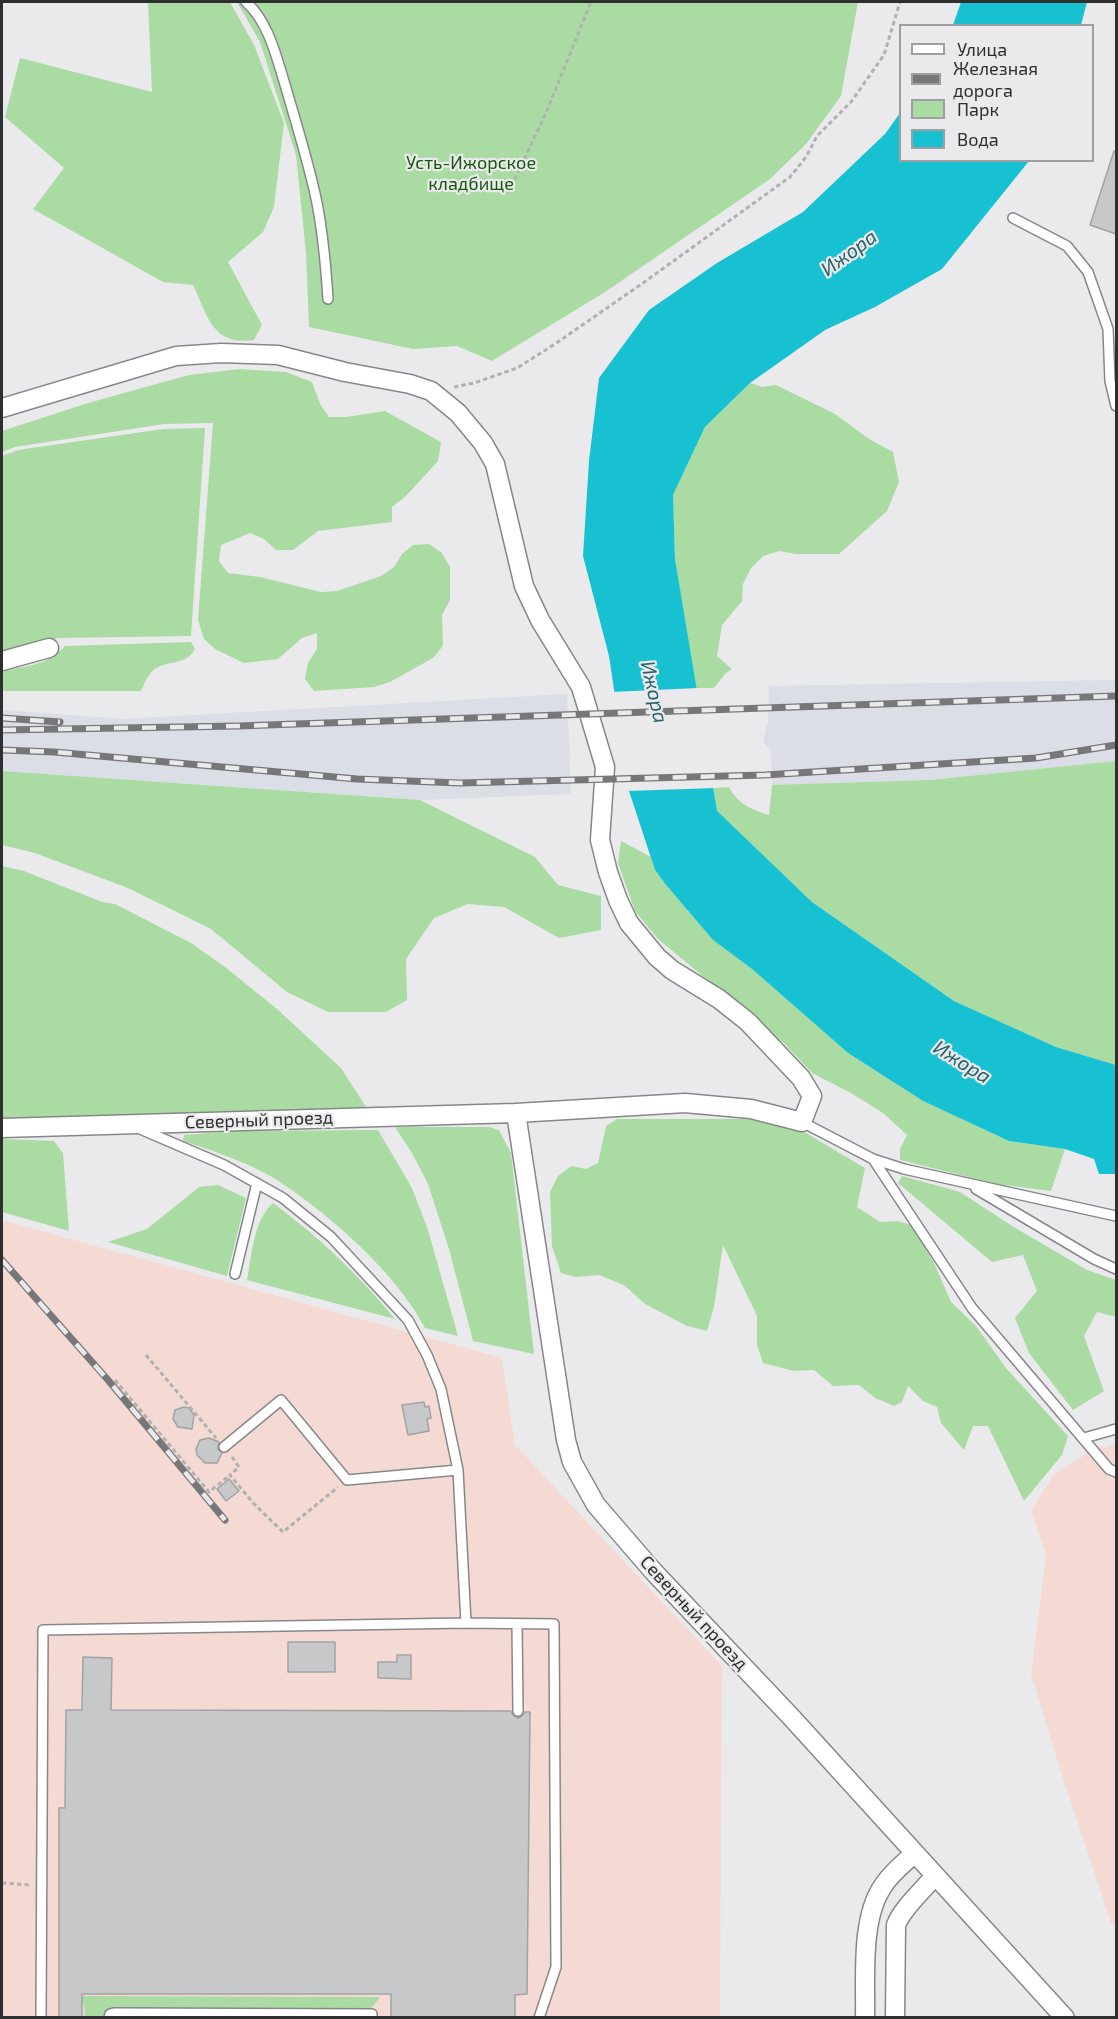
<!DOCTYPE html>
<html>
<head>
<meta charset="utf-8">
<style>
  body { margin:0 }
  #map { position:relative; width:1118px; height:2019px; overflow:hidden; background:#eaeaed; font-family:"Exo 2",sans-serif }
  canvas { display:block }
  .frame { position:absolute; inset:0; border:3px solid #2f2f30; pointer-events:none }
  .legend { position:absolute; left:899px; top:24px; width:195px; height:138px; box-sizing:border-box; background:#eaeaed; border:2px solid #9f9fa1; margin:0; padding:8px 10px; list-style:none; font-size:18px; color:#2f2f30 }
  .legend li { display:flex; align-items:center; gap:12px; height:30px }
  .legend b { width:30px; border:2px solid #9f9fa1 }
</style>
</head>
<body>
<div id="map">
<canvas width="1118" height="2019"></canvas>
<div class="frame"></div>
<ul class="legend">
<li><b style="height:8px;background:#fff"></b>Улица</li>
<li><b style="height:8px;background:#777779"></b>Железная дорога</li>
<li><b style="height:16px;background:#a9dba2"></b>Парк</li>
<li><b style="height:16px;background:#18c1d1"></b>Вода</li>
</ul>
</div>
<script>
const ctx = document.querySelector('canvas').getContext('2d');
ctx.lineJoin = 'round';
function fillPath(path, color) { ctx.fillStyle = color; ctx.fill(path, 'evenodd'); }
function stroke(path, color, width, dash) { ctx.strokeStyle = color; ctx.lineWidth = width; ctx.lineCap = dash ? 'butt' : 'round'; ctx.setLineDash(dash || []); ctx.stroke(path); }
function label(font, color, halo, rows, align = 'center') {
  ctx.font = font + ' "Exo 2",sans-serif'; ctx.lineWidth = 4.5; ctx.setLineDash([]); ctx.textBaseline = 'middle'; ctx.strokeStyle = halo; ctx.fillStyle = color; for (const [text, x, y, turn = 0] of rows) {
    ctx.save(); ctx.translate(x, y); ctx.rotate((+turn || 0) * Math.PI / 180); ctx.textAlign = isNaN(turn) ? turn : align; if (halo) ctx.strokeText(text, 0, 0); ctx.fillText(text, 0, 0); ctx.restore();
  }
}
fillPath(new Path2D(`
  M1116 680V761L930 780 772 785 771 751 763 742 768 722 769 686Z
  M567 694 571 794 420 800 2 771V710L123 719Z`), '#dbdde7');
fillPath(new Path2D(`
  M2 1220 502 1358 515 1445 722 1666 720 2017H2Z
  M1116 1443V1928L1111 1923 1063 1779 1031 1674 1046 1555 1031 1510 1055 1473 1102 1445 1104 1448Z`), '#f4dad3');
fillPath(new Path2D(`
  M148 2H230L254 45 284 123 274 207 263 232 228 262 262 325 254 340C212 346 208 316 193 285L163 282 33 209 64 168 5 117 20 58 152 92Z
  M237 2H858L841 96 806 144 770 179 605 292 492 361 457 346 413 349 309 327 306 253 296 155 260 42Z
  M239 369 286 372 312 382 320 404 329 417H346L385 411 441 442 438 461 406 496 392 507V522L318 531 293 550H276L264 539 250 533 221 545 219 561 228 573 260 577 321 592 337 591 381 576 394 567 402 554 413 545 429 544 442 553 450 567V600L442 615 443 646 433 658 390 682 374 687 314 691 305 679 308 663 317 649V633L302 638 278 659 244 663 215 649 204 639 198 620 213 423 164 424 15 447 2 452V431L88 403 189 375Z
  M750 383 762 387 776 385 835 414 869 439 893 452 899 482 887 511 839 554H796L779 551 763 556 751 568 743 584 742 601 722 625 717 656 732 669 725 674 714 688H695L675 559 673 495 705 427Z
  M205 428 191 636 58 638 2 655V456L18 450 163 429Z
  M191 642 195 649C185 668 162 658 150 674 146 678 144 685 141 691H2V670C26 667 48 665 65 646Z
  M1116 761V1065L1056 1047 954 1001 812 902 716 811 713 788 729 787C739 805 751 809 769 815L772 785 930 780Z
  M2 771 420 800 535 857 558 885 601 896V930L559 938 504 907 468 904 434 918 406 959 407 1000 386 1012H328L287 992 211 929 128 888 35 853 2 845Z
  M621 841 651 857 655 870 666 885 713 940 752 969 848 1053 923 1101 1009 1141 1065 1149 1051 1191 997 1184 900 1160V1149L907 1135 883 1113 851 1093 812 1073 785 1044 658 939 635 911 618 863Z
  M2 866 24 871 102 902 115 904 191 943 225 967 277 1009 341 1068 368 1110 2 1118Z
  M617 1119H748L806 1133 865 1168 857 1207 880 1222 897 1221 912 1225 934 1263 951 1302 976 1326 1006 1368 1068 1436 1062 1455 1024 1501 988 1426H973L964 1450 941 1423 937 1407 923 1401 908 1386 902 1402 894 1406 875 1398 859 1385 833 1386 814 1370 794 1371 763 1363 757 1345V1316L723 1245 714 1307 707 1331 687 1326 645 1304 624 1285 599 1275 575 1277 561 1273 552 1246 550 1192 558 1176 571 1166 586 1169 598 1163 606 1126Z
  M395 1127H489L499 1130 511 1153 534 1354 473 1341 449 1249 428 1184 412 1153Z
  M378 1130 412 1188 428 1230 458 1336 425 1328C396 1272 325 1210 272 1177 244 1161 213 1151 183 1141L184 1135 235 1131Z
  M2 1139 54 1141 63 1153 69 1231 2 1212Z
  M902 1176 960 1192 1012 1226 1087 1270 1116 1280V1317L1097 1312 1084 1336 1104 1391 1073 1410 1029 1353 1015 1318 1037 1291 1023 1255 992 1262 898 1183Z
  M218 1185 246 1198 227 1276 108 1242 147 1229 199 1187Z
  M273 1203C319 1237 359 1275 395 1319L247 1280C252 1255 253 1221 273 1203Z
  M72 1996 380 1997 370 2010 85 2018 84 2004 72 2003Z`), '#a9dba2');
fillPath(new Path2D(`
  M961 2H1087L1081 25H953Z
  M900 113V160L1029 161 942 269 875 307 825 330 750 383 705 427 673 495 675 559 717 811 812 902 954 1001 1056 1047 1116 1065V1174H1099L1094 1159 1065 1149 1009 1141 923 1101 848 1053 752 969 713 940 666 885 655 870 629 791 609 656 583 556 589 461 599 378 649 310 717 263 803 212 885 134Z`), '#18c1d1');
fillPath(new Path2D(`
  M698 688 716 788 626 791 611 692Z`), '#eaeaed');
const building = new Path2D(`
  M1114 151 1116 152V234L1090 225Z
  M424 1402 425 1407 429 1406 431 1418 427 1419 429 1431 408 1435 402 1405Z
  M184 1407 189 1408 194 1415 192 1429 178 1427 173 1419 175 1410Z
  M209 1438 219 1442 218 1449 222 1453 217 1463H205L197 1455 196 1449 200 1440Z
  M229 1479 239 1491 226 1501 217 1489Z
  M288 1642H335V1672H288Z
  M397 1655H411V1679L378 1678V1662H397Z
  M83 1657 112 1658 111 1710 511 1711 513 1715 518 1718 522 1716 525 1712H530L527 1994 515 1995V2018H391V1994H82V2018H59V1808H65L66 1710H82Z`);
fillPath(building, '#c7c8ca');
stroke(building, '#a1a2a5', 1.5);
const service = new Path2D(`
  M246 2C269 22 277 59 286 88 297 126 309 164 317 203 323 235 326 267 328 299
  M1013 218 1067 246 1088 272 1108 329 1110 381 1116 406
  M802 1122 873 1159 904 1169 1116 1216
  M138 1128 224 1165 283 1198 331 1237 408 1320 427 1355 441 1389 458 1470 466 1623
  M873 1159 972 1308 1109 1469 1116 1472
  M976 1189 1094 1259 1116 1269
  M235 1274 257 1183
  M1084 1438 1116 1429
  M224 1447 281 1400 347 1480 458 1470
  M517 1624 518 1711
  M41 2018 43 1630 466 1623 554 1624 556 1967 539 2018
  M109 2018 110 2014 114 2013 372 2014V2018`);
const minor = new Path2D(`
  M2 408 176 356 221 353 278 355 345 372 410 384 431 391 458 413 483 443 495 464 524 586 540 620 581 687 605 767 600 840 608 872 618 900 629 923 657 957 672 970 719 999 748 1022 801 1078 812 1096 802 1122 751 1109 685 1103 516 1113 2 1128
  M2 661 49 648
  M516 1113 566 1440 572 1462 596 1505 653 1571 792 1718 1065 2018
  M865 2018C866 1979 860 1919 883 1886 891 1873 904 1863 915 1853
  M895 2018 896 1925C903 1907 923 1891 935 1875`);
stroke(service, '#87878a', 12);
stroke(minor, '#87878a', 21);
stroke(new Path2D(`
  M508 193 546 113 591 2
  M454 387 474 383 517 368 555 344 643 283 790 177 806 157 817 136 851 102 884 55 900 2
  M146 1355 216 1438
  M115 1380 209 1492 230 1475
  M232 1457 239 1467 230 1475 254 1504 283 1532 338 1487
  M2 1883 30 1885`), '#b1b1b3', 3, [4.5, 3]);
stroke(service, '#fff', 9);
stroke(minor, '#fff', 18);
const rail = new Path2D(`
  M2 718 60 722
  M2 730 238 726 1116 696
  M2 750 54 752 357 779 460 783 765 775 1036 758 1116 745
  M2 1260 108 1380 225 1520`);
stroke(rail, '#777779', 7);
stroke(rail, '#eaeaed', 4.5, [14]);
label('18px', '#14560a', '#eaeaed', [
  ["Усть-Ижорское",471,163],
  ["кладбище",471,184]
]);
label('18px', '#2f2f30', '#eaeaed', [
  ["Северный проезд",259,1120,-2],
  ["Северный проезд",694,1613,47]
]);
label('italic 20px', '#256168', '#eaeaed', [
  ["Ижора",849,253,-36],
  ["Ижора",654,692,77],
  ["Ижора",962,1062,32]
]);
</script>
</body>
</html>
